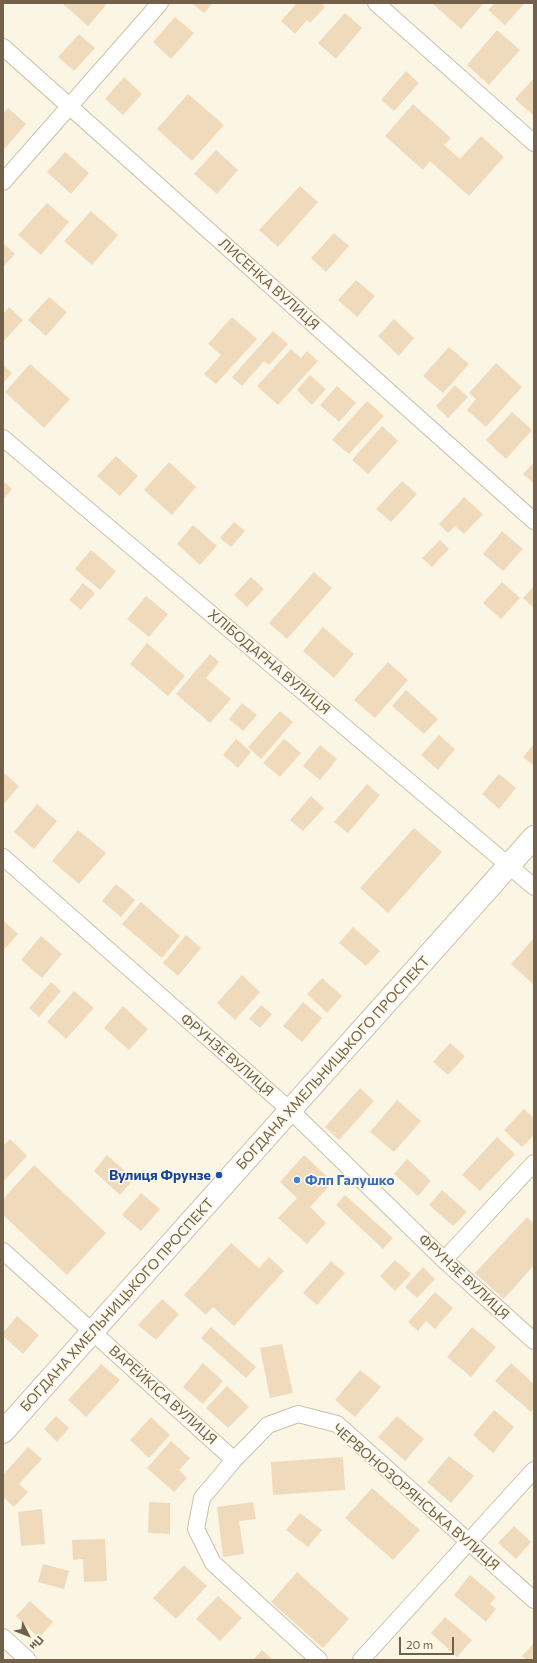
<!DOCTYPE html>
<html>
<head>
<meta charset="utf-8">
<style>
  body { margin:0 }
  #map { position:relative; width:537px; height:1663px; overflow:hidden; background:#fbf6e3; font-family:Commissioner,sans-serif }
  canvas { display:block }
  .frame { position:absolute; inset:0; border:4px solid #72604b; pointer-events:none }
  .north { position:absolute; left:8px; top:1615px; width:40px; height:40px; -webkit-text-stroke:3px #fefae9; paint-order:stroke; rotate:132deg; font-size:11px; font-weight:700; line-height:16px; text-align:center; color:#72604b }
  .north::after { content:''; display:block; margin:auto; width:14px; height:18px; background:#72604b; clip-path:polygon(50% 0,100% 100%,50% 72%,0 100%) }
  .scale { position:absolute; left:399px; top:1637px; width:55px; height:18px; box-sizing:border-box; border:2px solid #72604b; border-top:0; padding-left:5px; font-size:12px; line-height:14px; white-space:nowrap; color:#72604b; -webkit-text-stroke:3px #fefae9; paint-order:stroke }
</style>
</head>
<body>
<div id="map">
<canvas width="537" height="1663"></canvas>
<div class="frame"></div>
<div class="north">Пн</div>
<div class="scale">20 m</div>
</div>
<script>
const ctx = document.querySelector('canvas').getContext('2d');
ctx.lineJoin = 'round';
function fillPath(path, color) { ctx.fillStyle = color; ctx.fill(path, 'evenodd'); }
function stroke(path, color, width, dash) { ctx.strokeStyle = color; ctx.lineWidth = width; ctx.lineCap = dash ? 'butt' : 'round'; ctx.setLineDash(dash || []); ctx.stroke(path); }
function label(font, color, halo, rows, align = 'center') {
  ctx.font = font + ' Commissioner,sans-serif'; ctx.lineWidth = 3.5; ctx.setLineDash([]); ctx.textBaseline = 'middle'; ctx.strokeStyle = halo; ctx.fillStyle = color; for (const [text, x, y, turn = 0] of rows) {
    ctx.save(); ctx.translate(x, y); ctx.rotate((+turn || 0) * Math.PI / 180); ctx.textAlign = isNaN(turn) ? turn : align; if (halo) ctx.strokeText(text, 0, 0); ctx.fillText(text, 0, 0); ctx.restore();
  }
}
fillPath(new Path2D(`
  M62 3H108L88 26Z
  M192 3H213L204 13Z
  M297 3H321L325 7 310 23 307 20 295 34 281 21Z
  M432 3H484L461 29Z
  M495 3H525L505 25 488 10Z
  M345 13 362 28 336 59 318 43Z
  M175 17 194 33 171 59 153 42Z
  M497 30 520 50 489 85 467 65Z
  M79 34 95 48 74 71 58 57Z
  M406 71 419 83 394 111 381 100Z
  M124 77 142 94 123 115 105 99Z
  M534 78V116L515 99Z
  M188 94 224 125 192 161 157 129Z
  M413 104 451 138 444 145 460 159 481 136 504 157 469 196 430 161 423 170 385 136Z
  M8 108 26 124 3 151V114Z
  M216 150 238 170 217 194 194 174Z
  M65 152 89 173 71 194 47 172Z
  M300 186 318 202 278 247 259 230Z
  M47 203 69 222 41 255 18 235Z
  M91 211 118 235 92 265 64 241Z
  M334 233 349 246 326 272 311 258Z
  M3 243 15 254 3 267Z
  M356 280 375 296 357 317 338 300Z
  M49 297 67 312 46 336 28 320Z
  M9 307 23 320 3 342V314Z
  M232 317 257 339 216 384 204 374 221 355 208 344Z
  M394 319 414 338 399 356 378 336Z
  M273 331 288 344 269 365 264 361 242 386 232 377Z
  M449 347 469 364 443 393 423 376Z
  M291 349 301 358 307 351 318 361 278 405 257 386Z
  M496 363 522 387 486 427 467 410 476 399 469 393Z
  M30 364 70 399 44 428 5 392Z
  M3 365 12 373 3 383Z
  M310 375 326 389 312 405 297 390Z
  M455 385 468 397 448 418 436 406Z
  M337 386 356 403 339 422 320 405Z
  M367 401 384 416 349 454 332 440Z
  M512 412 532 430 506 459 486 440Z
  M382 426 398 441 368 474 352 460Z
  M116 456 138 476 120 496 97 476Z
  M169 462 196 487 172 515 144 490Z
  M534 462V484L523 474Z
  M3 481 12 489 3 500Z
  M402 481 417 494 391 522 376 509Z
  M464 497 483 514 464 534 455 526 448 533 439 524Z
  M234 522 245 531 231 547 220 538Z
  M193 525 217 546 200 565 177 544Z
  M502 531 523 549 503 571 483 554Z
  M440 540 449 549 432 567 422 558Z
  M91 550 116 571 100 590 75 569Z
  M314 572 332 588 287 639 269 623Z
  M251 577 264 589 247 607 234 595Z
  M502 582 520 598 501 619 483 603Z
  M83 583 95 593 81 610 69 600Z
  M534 586V608L523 598Z
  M146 596 168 614 149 637 127 619Z
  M323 627 354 654 334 678 303 651Z
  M147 643 185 676 168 696 130 664Z
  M210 654 219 662 206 678 231 699 210 723 176 694Z
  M388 662 408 680 375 718 354 700Z
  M406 690 438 719 424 734 392 706Z
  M242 703 257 715 243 731 229 719Z
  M280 711 293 722 261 759 248 747Z
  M439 735 455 749 438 770 421 755Z
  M236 739 251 752 238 768 223 755Z
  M284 739 301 753 280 777 263 763Z
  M534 744V766L523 757Z
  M320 745 337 759 320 780 303 766Z
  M4 773 19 786 3 805V774Z
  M499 774 516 788 499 809 482 794Z
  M367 784 380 795 348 833 334 822Z
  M311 796 324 808 303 831 290 820Z
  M37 804 57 821 34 849 14 832Z
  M414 828 442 852 388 913 360 888Z
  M78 830 106 853 79 884 52 861Z
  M116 884 135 900 121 917 102 901Z
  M141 902 180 936 162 958 122 924Z
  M3 920 18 934 3 951Z
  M353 927 380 951 366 966 339 943Z
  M186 935 201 948 178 976 163 963Z
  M41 936 62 954 42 978 21 960Z
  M534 938V985L511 964Z
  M242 975 260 992 235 1020 217 1003Z
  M322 978 342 996 327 1013 307 994Z
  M51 982 61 991 39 1017 29 1008Z
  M74 991 94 1008 66 1039 47 1022Z
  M303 1002 322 1018 302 1042 283 1026Z
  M261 1005 272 1014 260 1028 249 1019Z
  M123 1006 148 1029 129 1050 104 1028Z
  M450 1043 465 1056 448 1075 433 1062Z
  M360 1088 374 1101 339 1140 325 1127Z
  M397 1100 421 1121 394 1152 370 1132Z
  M524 1109 534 1118V1135L522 1147 504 1130Z
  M497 1137 515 1154 480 1191 462 1175Z
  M10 1139 27 1156 3 1182V1146Z
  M107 1155 134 1179 120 1195 94 1171Z
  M304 1155 333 1182 310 1207 326 1223 307 1244 278 1218 297 1198 280 1182Z
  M407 1159 431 1181 418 1196 394 1174Z
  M34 1165 106 1233 67 1275 3 1215V1199Z
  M442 1190 467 1212 453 1226 429 1205Z
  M141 1193 160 1209 141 1231 122 1215Z
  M345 1195 393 1238 383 1249 336 1205Z
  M527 1217 534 1223V1265L504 1299 475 1273Z
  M231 1243 259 1268 269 1257 284 1271 234 1326 213 1307 206 1315 184 1295Z
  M395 1260 411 1274 395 1291 380 1276Z
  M331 1261 345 1273 317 1305 303 1293Z
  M423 1267 435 1279 417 1298 405 1287Z
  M435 1292 453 1308 435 1329 426 1321 418 1331 408 1322Z
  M162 1299 179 1314 156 1340 138 1325Z
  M17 1316 39 1335 23 1354 3 1336V1333Z
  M211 1327 256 1367 246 1378 201 1338Z
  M472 1327 496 1347 471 1377 447 1357Z
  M282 1344 293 1393 270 1398 260 1348Z
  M203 1363 223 1381 203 1404 183 1387Z
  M511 1363 534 1384V1408L531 1412 495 1381Z
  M101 1364 120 1380 86 1417 68 1400Z
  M360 1370 381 1387 355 1417 335 1400Z
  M227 1386 249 1407 228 1428 206 1408Z
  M494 1410 514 1427 493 1453 473 1435Z
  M56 1416 69 1428 57 1442 44 1429Z
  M397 1416 424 1439 405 1461 378 1437Z
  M151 1417 170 1435 149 1458 130 1440Z
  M171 1441 190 1458 179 1470 187 1478 174 1492 147 1468Z
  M28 1447 42 1459 19 1484 28 1492 14 1507 3 1497V1475Z
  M449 1456 474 1476 451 1503 427 1482Z
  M343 1457 345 1490 273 1495 271 1462Z
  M372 1488 420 1530 393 1560 345 1518Z
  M149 1502 170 1503V1534L148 1533Z
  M253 1502 256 1519 239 1521 244 1554 223 1557 217 1507Z
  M42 1509 45 1544 21 1546 18 1512Z
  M300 1513 322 1530 308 1547 286 1530Z
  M514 1526 531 1542 516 1559 498 1543Z
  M105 1539 107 1581 84 1582 83 1559 73 1560 72 1540Z
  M43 1564 69 1571 64 1589 38 1582Z
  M184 1565 207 1586 176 1619 153 1598Z
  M297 1572 349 1619 323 1648 271 1602Z
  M470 1575 496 1597 490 1604 496 1609 486 1622 454 1595Z
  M218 1596 242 1618 220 1641 196 1619Z
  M30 1601 53 1622 39 1638 16 1616Z
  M445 1617 472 1640 457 1657 431 1633Z
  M534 1643V1660H527L522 1656Z
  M262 1650 273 1660H253Z`), '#efdabc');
const street = new Path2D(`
  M376 3 534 143
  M3 47 534 521
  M3 182 160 3
  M3 438 534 887
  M3 857 291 1111 444 1260 534 1341
  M3 1251 234 1460
  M444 1260 534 1163
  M3 1637 28 1660
  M319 1660 213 1563 196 1529 202 1498 234 1460 268 1425 298 1414 337 1424 534 1600
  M361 1660 534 1470`);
const secondary = new Path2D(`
  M3 1432 534 837`);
stroke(street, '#ccbfab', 18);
stroke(secondary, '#cec0a9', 24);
stroke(street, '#fff', 16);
stroke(secondary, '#fff', 22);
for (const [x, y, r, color] of [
  [219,1175,4,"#1a4fb4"],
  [297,1180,4,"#3f7fe0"]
]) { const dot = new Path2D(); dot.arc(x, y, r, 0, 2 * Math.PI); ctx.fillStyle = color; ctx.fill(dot); stroke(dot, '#fefae9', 1.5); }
label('14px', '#72604b', '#fefae9', [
  ["ЛИСЕНКА ВУЛИЦЯ",269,284,42],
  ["ХЛІБОДАРНА ВУЛИЦЯ",269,662,40],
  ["ФРУНЗЕ ВУЛИЦЯ",227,1055,41],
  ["БОГДАНА ХМЕЛЬНИЦЬКОГО ПРОСПЕКТ",333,1063,-48],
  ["ФРУНЗЕ ВУЛИЦЯ",464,1277,43],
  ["БОГДАНА ХМЕЛЬНИЦЬКОГО ПРОСПЕКТ",117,1305,-48],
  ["ВАРЕЙКІСА ВУЛИЦЯ",163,1395,42],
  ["ЧЕРВОНОЗОРЯНСЬКА ВУЛИЦЯ",416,1497,41]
]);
label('bold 14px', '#164399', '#fefae9', [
  ["Вулиця Фрунзе",211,1175]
], 'right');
label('bold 14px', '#366cbe', '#fefae9', [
  ["Флп Галушко",305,1180]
], 'left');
</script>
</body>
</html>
